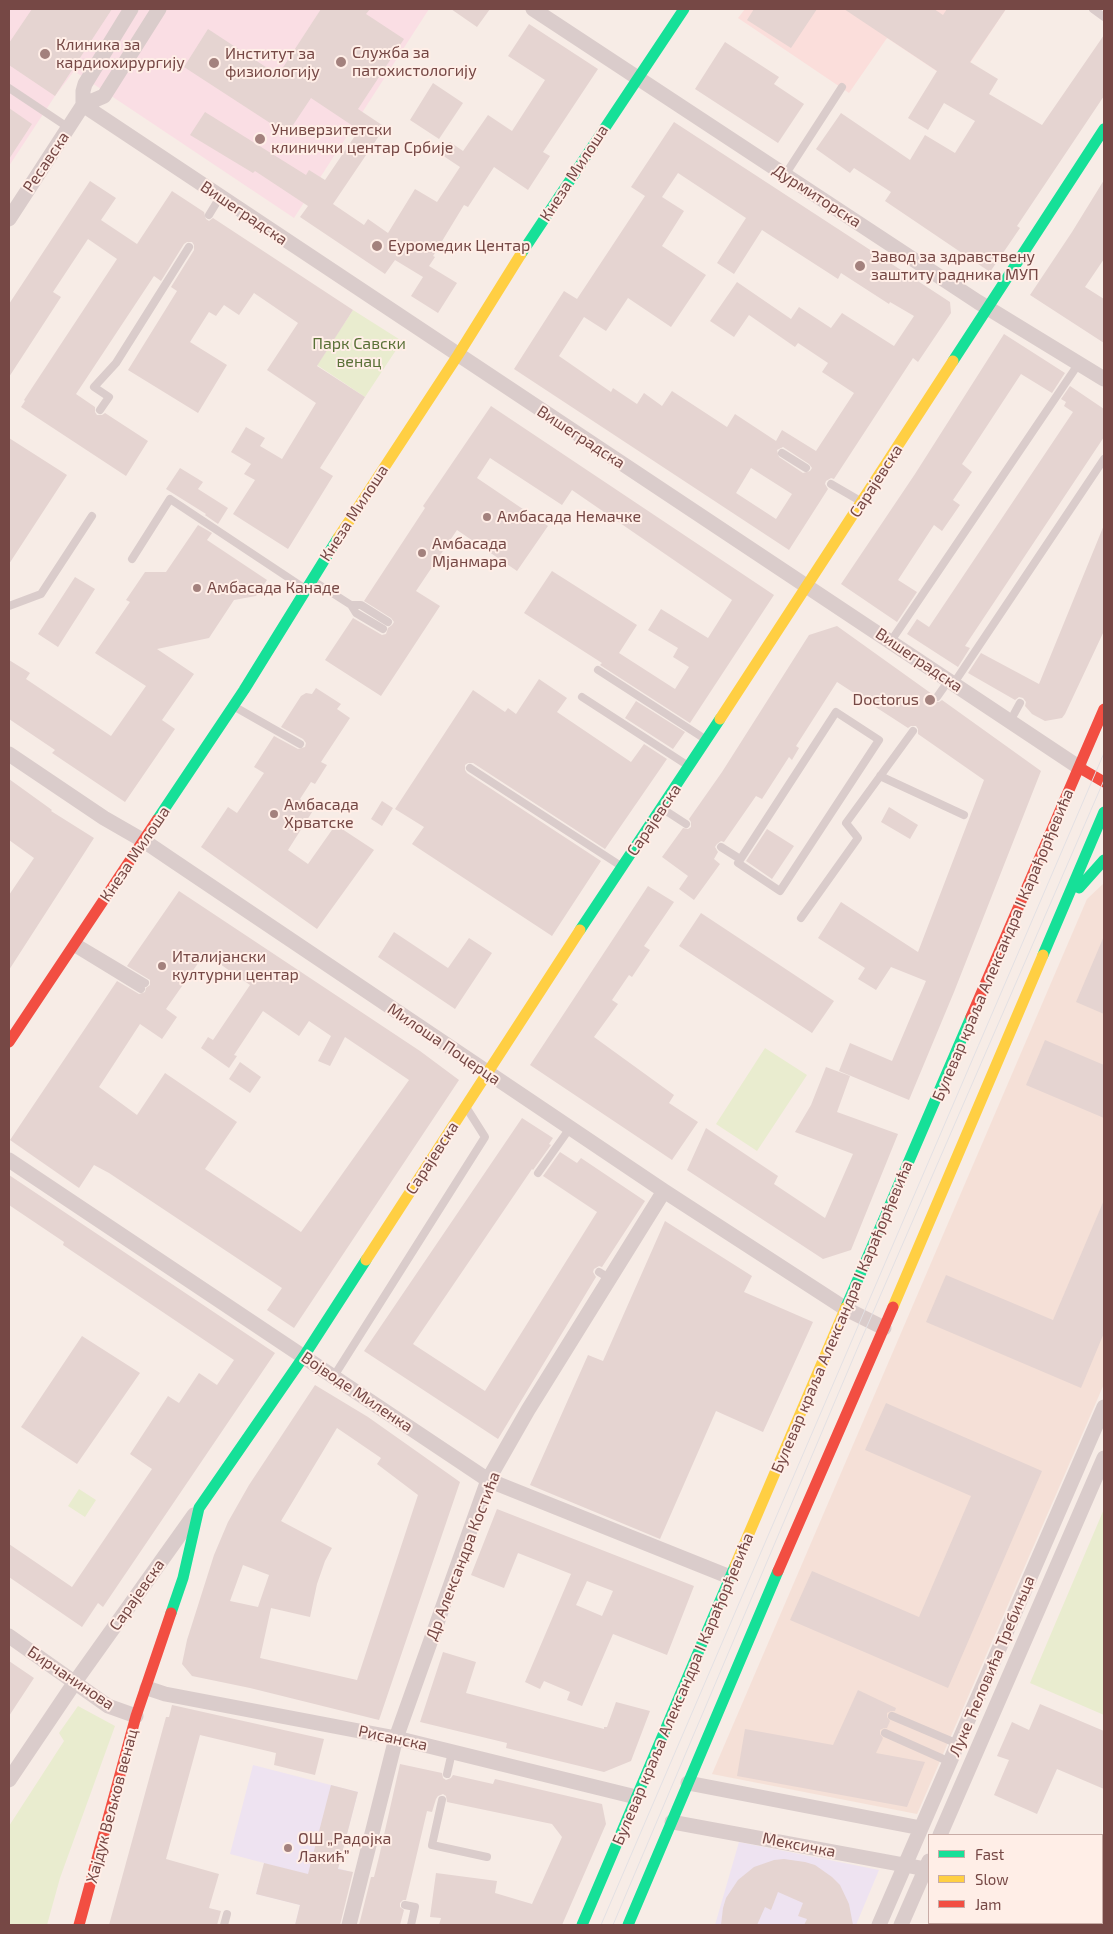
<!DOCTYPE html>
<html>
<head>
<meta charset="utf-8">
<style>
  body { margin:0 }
  #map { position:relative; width:1113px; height:1934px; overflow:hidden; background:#f7ece6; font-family:"Exo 2",sans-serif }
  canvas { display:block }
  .frame { position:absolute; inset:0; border:10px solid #764845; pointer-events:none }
  .legend { position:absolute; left:928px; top:1834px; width:175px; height:90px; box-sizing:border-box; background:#ffeee7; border:1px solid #c8aca6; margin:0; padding:6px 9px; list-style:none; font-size:15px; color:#764845 }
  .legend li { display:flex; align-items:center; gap:10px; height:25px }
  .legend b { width:25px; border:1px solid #c8aca6 }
</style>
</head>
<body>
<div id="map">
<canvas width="1113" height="1934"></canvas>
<div class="frame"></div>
<ul class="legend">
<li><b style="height:6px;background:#16e098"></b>Fast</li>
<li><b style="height:6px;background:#ffcf43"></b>Slow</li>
<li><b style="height:6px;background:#f24e42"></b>Jam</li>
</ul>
</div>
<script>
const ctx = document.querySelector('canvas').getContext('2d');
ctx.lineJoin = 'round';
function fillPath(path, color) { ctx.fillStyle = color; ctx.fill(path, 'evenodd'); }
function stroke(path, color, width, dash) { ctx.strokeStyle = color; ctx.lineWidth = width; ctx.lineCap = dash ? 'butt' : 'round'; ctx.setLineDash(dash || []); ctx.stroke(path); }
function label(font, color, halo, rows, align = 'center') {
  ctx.font = font + ' "Exo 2",sans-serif'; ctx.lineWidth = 4; ctx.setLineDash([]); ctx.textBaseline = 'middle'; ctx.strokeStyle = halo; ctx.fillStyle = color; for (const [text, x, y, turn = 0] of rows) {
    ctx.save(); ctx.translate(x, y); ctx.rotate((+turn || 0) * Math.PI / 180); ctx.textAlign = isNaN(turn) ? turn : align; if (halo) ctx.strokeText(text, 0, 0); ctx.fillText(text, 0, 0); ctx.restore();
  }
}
fillPath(new Path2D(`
  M1104 883V1384L917 1814 712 1774 1087 899Z`), '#f5e0d7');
fillPath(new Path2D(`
  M745 9H1006L956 84 887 38 849 93 738 18Z`), '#fbdedb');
fillPath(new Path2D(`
  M253 1765 358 1792 338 1868 351 1872 338 1925H295L300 1905 256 1894 264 1863 230 1854Z
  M739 1842 879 1870 856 1925H715Z`), '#eee3f1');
fillPath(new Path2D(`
  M9 9H429L294 218 74 71 55 96 9 166Z`), '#fadee4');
fillPath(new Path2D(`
  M353 310 402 341 365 397 317 365Z
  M765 1048 807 1075 757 1151 716 1124Z
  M79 1489 96 1500 85 1517 68 1506Z
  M1104 1509V1715L1030 1683Z
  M78 1706 115 1726 60 1878 47 1925H9V1826L64 1741 59 1733Z`), '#e9eccf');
fillPath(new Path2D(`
  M32 9H112L55 96 9 65V43Z
  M321 9H370L366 14 404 39 358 109 385 127 333 204 364 225 368 219 388 233 415 189 437 202 460 167 442 155 450 142 463 151 488 115 512 131 545 80 508 56 529 24 598 69 543 152 550 156 528 190 494 167 468 207 464 205 433 256 435 257 429 266 457 283 438 313 411 296 423 277 395 260 385 274 300 217 308 206 255 171 253 173 190 135 205 112 306 175 309 170 325 180 359 130 311 98 287 134 184 67 208 29 278 75Z
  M451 9H490L477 27Z
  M754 9H817L791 48 747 20Z
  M844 9H934L943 15 947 9H1006L970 62 998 79 989 94 1042 125 1104 35V96L1017 226 1020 228 990 272 885 201 891 192 854 168 850 173 816 149 841 113 910 160 925 135 955 153 975 121 944 103 928 130 908 118 937 71Z
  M725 42 779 77 774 84 804 104 778 143 695 89Z
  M433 83 463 103 439 139 410 120Z
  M9 108 32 124 9 159Z
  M674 122 950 302 951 313 918 362 913 358 834 479 831 478 826 481 825 484 828 489 789 550 514 369 564 291 577 299 645 196 631 187ZM678 173 746 218 717 263 734 274 762 230 838 279 841 273 889 304 890 302 914 316 894 346 842 313 831 328 799 307 791 319 737 282 710 321 734 337 749 315 795 347 798 343 828 363 822 372 854 393 816 451 782 430 776 441 735 414 727 427 672 391 662 406 644 393 637 404 613 388 611 392 559 356 584 317 606 331 628 298 671 327 706 275 662 246 684 211 662 197ZM783 447 809 464 812 468 810 471 803 473 779 457 777 450ZM751 468 792 494 776 519 736 493Z
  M1104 180V259L1085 287 1104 299V343L1030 295 1072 232Z
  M90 181 116 198 101 220 137 244 172 191 204 212 206 219 209 221 213 218 353 310 317 366 365 397 320 468 333 476 288 549 233 514 255 480 244 474 251 464 231 452 246 427 265 438 260 446 282 459 316 403 267 370 298 323 254 293 239 315 224 305 216 316 209 312 190 342 227 365 198 413 128 370 177 291 171 287 194 250V245L192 242H187L184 244 161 281 154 276 76 394 95 407V412L97 415H102L105 413 148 441 126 476 21 407 25 401 24 400 117 259 88 239 53 292 61 297 9 377V304Z
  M1004 334 1065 373 1052 393 1021 374 962 464 972 472 953 500 960 505 942 531 934 525 898 580 917 592 897 622 841 584 915 474Z
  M1070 386 1104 409V437L965 646 970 648 958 667 907 634 917 619 929 627 1073 412 1064 406 1066 402 1061 399Z
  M491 406 774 595 690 723 600 665 602 663 524 613 552 571 637 625 619 653 675 689 689 667 673 657 678 648 648 630 661 609 708 638 732 600 572 490 562 505 490 458 477 478 548 526 517 571 457 530 416 591 440 606 381 696 325 660 353 618 382 635 386 634 388 628 392 625 394 622 391 618 364 601 425 508 423 506Z
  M9 438 67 475 9 564Z
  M180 468 203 482 198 489 228 508 218 524 205 515 206 514 166 489Z
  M198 525 212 533 207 540 267 580 256 596 234 600 209 638 157 649 194 674 162 720 175 729 125 802 52 753 55 750 9 719V660L30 673 26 679 111 736 146 686 95 653 130 602 126 600 145 572H166Z
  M1104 525V631L1065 714 1062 718 1045 721 1032 714 1025 706 1026 702 1023 698 1019 697 1015 700 968 673 981 653 1039 684Z
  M75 577 95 589 58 647 38 634Z
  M837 626 932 694V699L934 702H939L942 700 1041 771 954 992 909 1100 839 1071 850 1043 892 1061 926 981 891 967 876 990 858 979 865 968 818 938 841 902 918 952 984 780 918 734V729L916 726H911L908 728 837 682 796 746 799 748 792 760 789 757 762 799 756 796 724 842 721 841 717 844 715 847 718 852 714 859 720 864 694 900 679 889 688 876 662 857 683 828 688 829 691 827V822L689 819 722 772 809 635Z
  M539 679 567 698 557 712 631 762 644 744 667 759 605 849 473 763H468L465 765V770L467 773 601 861 552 936 412 844 424 827 395 809 473 690 505 712 508 708 516 714Z
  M316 688 341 704 337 709 350 718 321 762 327 765 315 784 311 782 300 799 314 809 288 850 308 864 334 827H339L374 850 317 929 201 847 228 807 237 813 264 773 254 767 274 736 298 749 305 747 306 743 303 739 281 727 301 696 306 693 312 694Z
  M636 701 685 732 673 749 625 718Z
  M9 779 52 810 51 811 94 838 9 970V895L34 858 9 840Z
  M382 801 393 808 382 826 371 819Z
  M889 807 918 825 910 839 881 822Z
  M767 829 794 846 772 879 746 861Z
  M648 886 674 902 644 946 650 950 632 977 629 975 612 1000 618 1004 594 1037 674 1095 669 1103 698 1122 672 1160 530 1065Z
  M179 891 420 1051 459 1080 294 1328 267 1310 282 1288 109 1173 94 1165 79 1188 10 1140 117 981 139 994 145 992 146 988 150 985V980L127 966ZM210 957 250 985 213 1040 208 1037 201 1048 229 1068 237 1056 234 1055 263 1011 299 1036 309 1021 331 1036 318 1061 330 1066 345 1037 409 1080 301 1232 205 1169 237 1122 165 1073 137 1115 99 1087 140 1024 162 1039 177 1017 166 1009 201 959 206 963Z
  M701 913 834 1001 812 1033 679 946Z
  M394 932 448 968 469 938 492 953 455 1009 378 957Z
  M1104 936V1014L1076 1002Z
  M1045 1040 1104 1065V1118L1026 1085Z
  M240 1062 261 1077 250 1093 229 1079Z
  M826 1067 850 1076 837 1112 898 1134 851 1250 823 1259 687 1170 706 1128 778 1176 774 1184 825 1218 853 1154 795 1132 811 1105Z
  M522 1118 553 1138 549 1144 551 1145 533 1170 532 1169 413 1344 485 1391 597 1212 543 1176 560 1152 577 1163 581 1158 645 1201 602 1267 599 1266 594 1269 593 1272 596 1277 498 1439 364 1351Z
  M9 1175 275 1353 103 1607 98 1603 82 1627 9 1577V1544L72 1587 152 1469 130 1454 168 1396 179 1403 199 1373 217 1385 234 1360 63 1245 64 1242 9 1205Z
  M1104 1200V1333L1081 1388 926 1322 946 1275 1053 1320Z
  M665 1221 752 1276 744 1292 813 1322 763 1432 716 1411 660 1539 530 1485 588 1355 603 1361Z
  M82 1336 140 1373 77 1464 21 1427Z
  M315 1385 368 1417 460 1482 379 1720 250 1688 192 1676 182 1664 187 1640 214 1555 228 1522 249 1485ZM337 1428 381 1458 377 1464 418 1495 357 1680 260 1658 271 1608 310 1617 317 1584 325 1561 332 1548 281 1521ZM243 1565 269 1575 258 1607 230 1601Z
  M886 1403 1042 1471 948 1688 790 1620 812 1571 919 1617 971 1496 865 1450Z
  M497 1509 694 1586 667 1655 613 1634 582 1706 567 1700 570 1692 544 1681 540 1689 525 1682 571 1574 518 1553 504 1588 471 1575ZM587 1581 613 1591 602 1616 576 1605Z
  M443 1652 476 1662 466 1693 604 1729V1727H607L616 1702 650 1711 631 1761 604 1772 506 1748 507 1743 420 1722Z
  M9 1661 34 1678 9 1716Z
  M858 1690 896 1708 895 1711H891L887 1713V1717L890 1721 887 1728H884L880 1730V1734L883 1738 876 1753 925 1762 907 1807 737 1776 745 1729 833 1745Z
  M1040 1704 1104 1731V1789L1057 1769 1037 1814 994 1795 1009 1760 997 1756 1012 1722 1029 1730Z
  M172 1705 324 1739 315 1775 274 1765 276 1753 200 1735 166 1859 219 1874 209 1908 221 1911 217 1925H109L166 1717H169Z
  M400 1764 442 1773 443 1778 446 1780 451 1778 453 1775 493 1784 495 1779 602 1804 606 1824 562 1925H439L441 1918 430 1917 436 1873 497 1881 495 1893 532 1904 562 1837 552 1824 447 1802 446 1796 443 1794 438 1796 436 1799 432 1812 427 1811 406 1900H403L400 1903V1907L404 1910 400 1925H359L371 1877H374L379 1857Z
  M331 1785 358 1792 338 1869 353 1872 340 1925H295L300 1905 256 1894 264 1863 308 1874Z
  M784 1859 805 1862 815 1865 832 1877 840 1885 849 1904 853 1925H804L807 1919 798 1916 803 1903 778 1892 771 1910 765 1907 757 1925H721L723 1908 726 1898 738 1880 754 1867 774 1860Z`), '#e5d4d1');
stroke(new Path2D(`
  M1093 9 1104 17
  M9 88 69 128
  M785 175 842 87
  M209 215 220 197
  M100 410 109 397 94 387 116 363 189 247
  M782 453 806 468
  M831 484 862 502
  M132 559 170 499 304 588
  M315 582 351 605H361L388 622
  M351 605 356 613 383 629
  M9 606 41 594 92 516
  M891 641 1079 363
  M598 670 705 739
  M954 683 1104 459
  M582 697 687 765
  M937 697 949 680
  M235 707 300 744
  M836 712 879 740 780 891 738 863Z
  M1014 714 1020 703
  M470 768 621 866
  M880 776 964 815
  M663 809 686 824
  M721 847 740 859
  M801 918 858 838 846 823 913 731
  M78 943 145 983
  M74 948 141 989
  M538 1173 570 1128
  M599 1272 609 1278
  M334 1376 485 1137 466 1107
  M892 1716 958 1744
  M885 1733 950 1762
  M447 1774 452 1752
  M442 1800 432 1845 487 1857
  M405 1905 415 1907 411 1925
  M224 1925 227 1914`), '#dacccb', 8);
stroke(new Path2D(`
  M533 9 978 302 1104 379
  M83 105 1080 768
  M83 105 104 96 159 9
  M83 105V91L85 84 131 9
  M9 219 83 105
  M9 754 104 818 144 841 172 860 664 1191 846 1309 884 1328
  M9 1160 488 1480 730 1577
  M9 1636 108 1706 136 1716
  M147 1688 165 1694 396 1738 636 1797
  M9 1780 75 1682 194 1515
  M688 1783 921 1828
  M672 1822 926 1869
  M940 1835 1104 1458
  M349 1925 396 1738 488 1480 528 1410 664 1191
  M879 1925 1104 1407
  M901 1925 929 1861`), '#dacccb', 15);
stroke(new Path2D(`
  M521 254 684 9
  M953 361 1104 129
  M157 820 244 690 338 538
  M1079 888 1104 860
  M580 930 720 719
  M1043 955 1104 812
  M846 1307 971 1017
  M171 1613 183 1578 199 1508 304 1356 366 1260
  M582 1925 735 1566
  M628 1925 778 1571`), '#16e098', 11);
stroke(new Path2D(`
  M338 538 458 355 521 254
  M720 719 953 361
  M366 1260 580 930
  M893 1307 1043 955
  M735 1566 846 1307`), '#ffcf43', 11);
stroke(new Path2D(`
  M1080 768 1104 782
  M971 1017 1104 709
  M9 1042 157 820
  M778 1571 893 1307
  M79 1925 136 1716 171 1613`), '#f24e42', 11);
stroke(new Path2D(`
  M601 1925 1104 753
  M613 1925 858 1347 1104 780`), '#e3e0e3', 1);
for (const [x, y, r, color] of [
  [45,54,6,"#a3817d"],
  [341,62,6,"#a3817d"],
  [214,63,6,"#a3817d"],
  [260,139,6,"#a3817d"],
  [377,246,6,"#a3817d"],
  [860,266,6,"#a3817d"],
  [487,517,5,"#a3817d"],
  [422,553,5,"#a3817d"],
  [197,588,5,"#a3817d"],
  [930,700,6,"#a3817d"],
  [274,814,5,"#a3817d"],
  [162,966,5,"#a3817d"],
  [288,1848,5,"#a3817d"]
]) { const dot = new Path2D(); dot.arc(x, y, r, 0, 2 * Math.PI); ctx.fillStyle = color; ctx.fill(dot); stroke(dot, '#ffeee7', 2); }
label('16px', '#764845', '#ffeee7', [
  ["Клиника за",56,45],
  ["кардиохирургију",56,63],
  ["Служба за",352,53],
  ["патохистологију",352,71],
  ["Институт за",225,54],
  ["физиологију",225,72],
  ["Универзитетски",271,130],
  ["клинички центар Србије",271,148],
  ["Еуромедик Центар",388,246],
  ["Завод за здравствену",871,257],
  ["заштиту радника МУП",871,275],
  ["Амбасада Немачке",497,517],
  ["Амбасада",432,544],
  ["Мјанмара",432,562],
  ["Амбасада Канаде",207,588],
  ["Doctorus",919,700,"right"],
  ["Амбасада",284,805],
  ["Хрватске",284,823],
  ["Италијански",172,957],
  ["културни центар",172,975],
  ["ОШ „Радојка",298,1839],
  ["Лакић”",298,1857]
], 'left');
label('16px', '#764845', '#ffeee7', [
  ["Ресавска",46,162,-56],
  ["Кнеза Милоша",574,173,-57],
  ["Дурмиторска",817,196,33],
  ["Вишеградска",244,213,34],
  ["Вишеградска",581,437,33],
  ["Сарајевска",876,481,-57],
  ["Кнеза Милоша",354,513,-57],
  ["Вишеградска",919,660,34],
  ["Сарајевска",654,820,-56],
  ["Кнеза Милоша",135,854,-56],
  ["Булевар краља Александра I Карађорђевића",1003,945,-67],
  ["Милоша Поцерца",444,1044,34],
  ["Сарајевска",432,1158,-57],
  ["Булевар краља Александра I Карађорђевића",842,1317,-67],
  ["Војводе Миленка",357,1392,34],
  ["Др Александра Костића",463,1556,-69],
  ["Сарајевска",137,1595,-55],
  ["Луке Ћеловића Требињца",992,1666,-67],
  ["Бирчанинова",71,1678,34],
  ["Булевар краља Александра I Карађорђевића",683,1689,-67],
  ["Рисанска",393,1738,12],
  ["Хајдук Вељков венац",112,1806,-75],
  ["Мексичка",799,1845,11]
]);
label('16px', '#5a7137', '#ffeee7', [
  ["Парк Савски",359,344],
  ["венац",359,362]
]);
</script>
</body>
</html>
